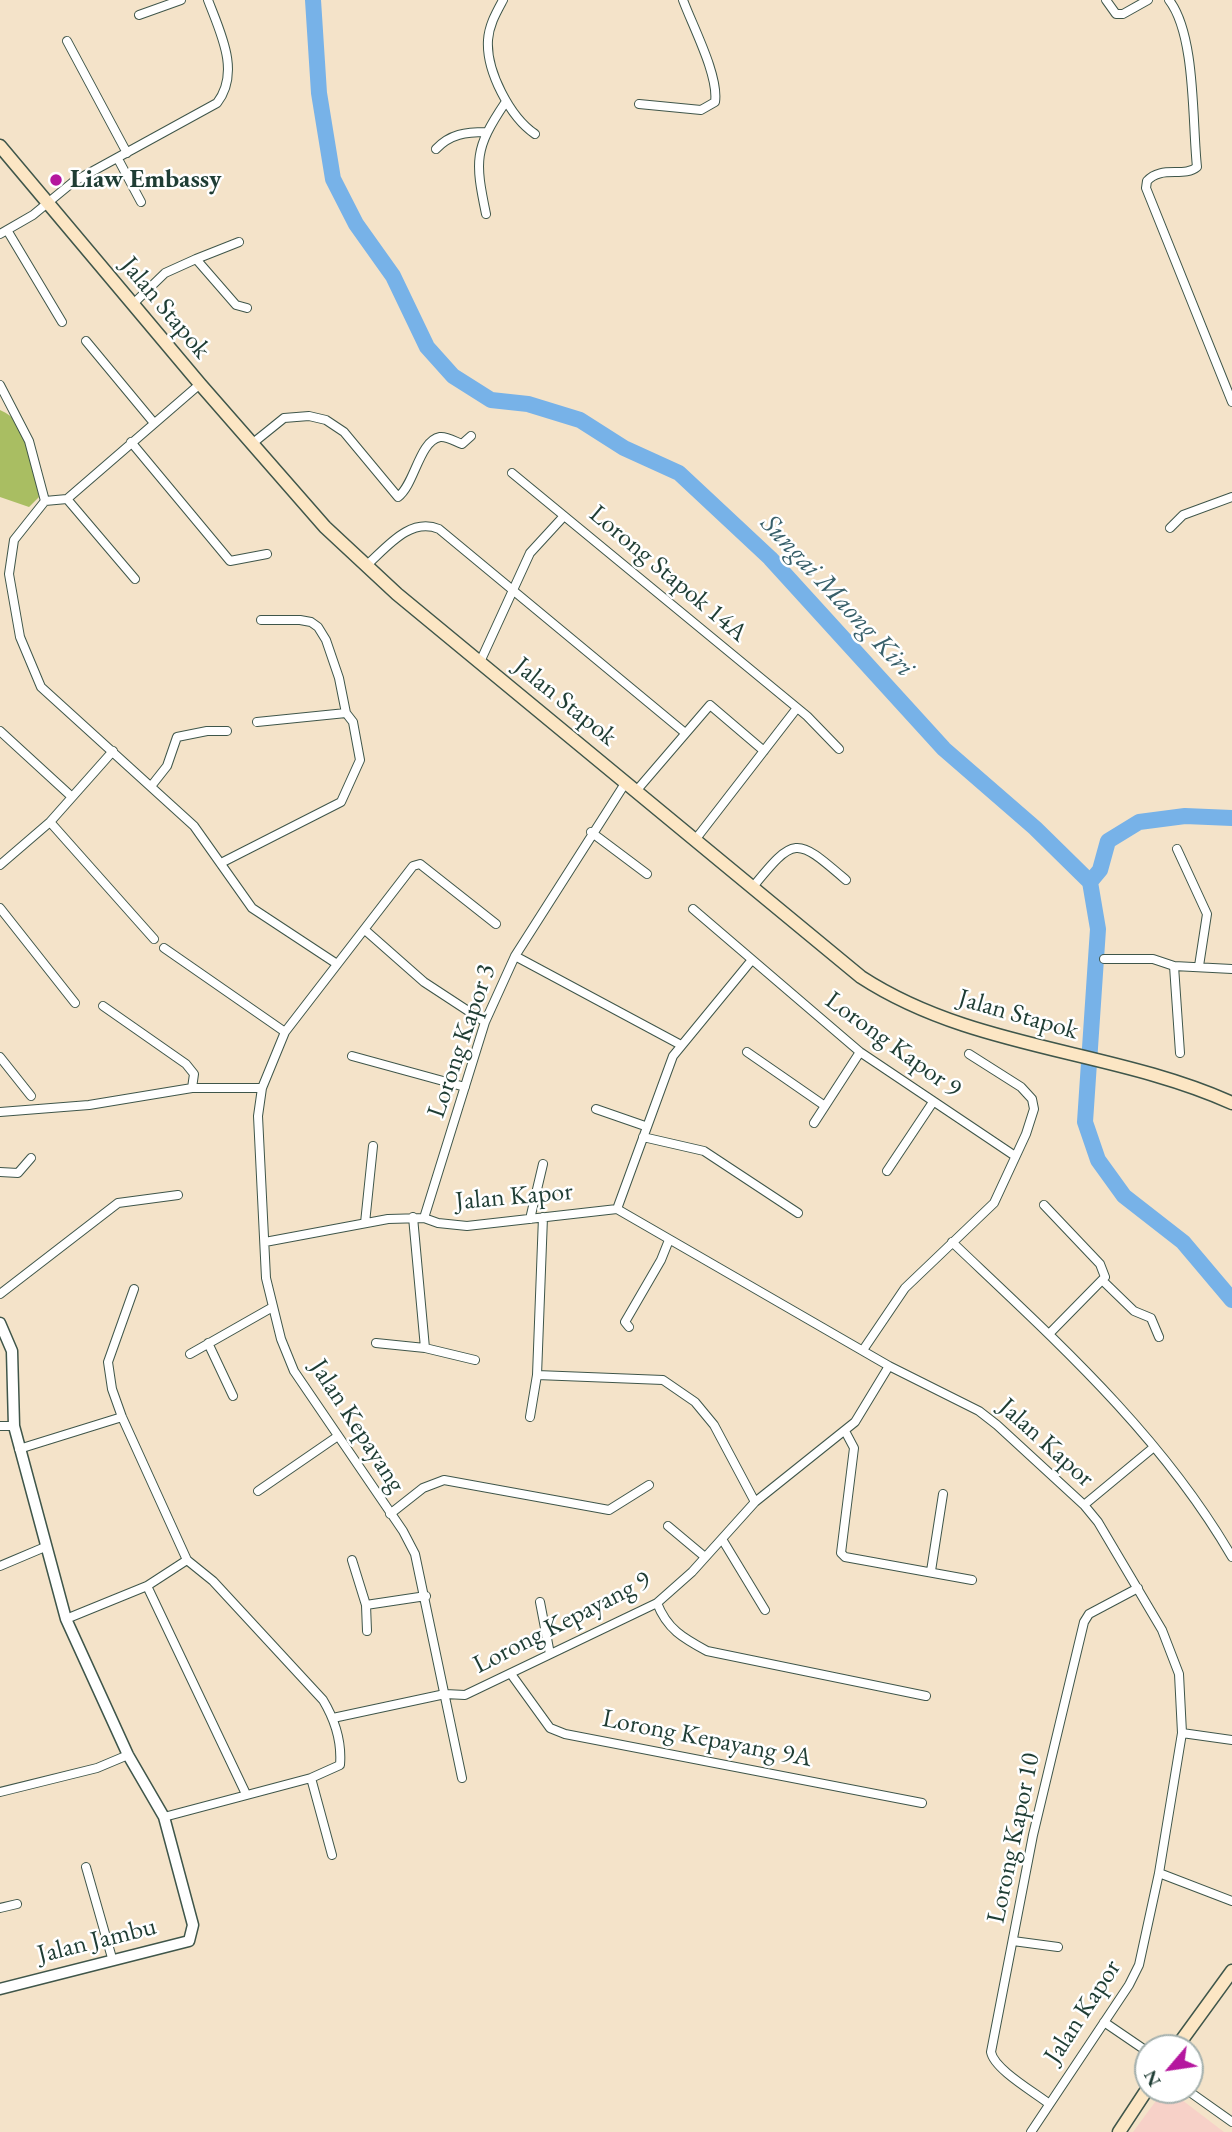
<!DOCTYPE html>
<html>
<head>
<meta charset="utf-8">
<style>
  body { margin:0 }
  #map { position:relative; width:1232px; height:2132px; overflow:hidden; background:#f4e3c9; font-family:"EB Garamond",serif }
  canvas { display:block }
  .north { position:absolute; left:1134px; top:2034px; width:70px; height:70px; box-sizing:border-box; background:#fff; border:2px solid #a5b1ae; border-radius:50%; rotate:241deg; font-size:19px; font-weight:700; line-height:28px; text-align:center; color:#1f3d34 }
  .north::after { content:''; display:block; margin:auto; width:24px; height:32px; background:#b5179e; clip-path:polygon(50% 0,100% 100%,50% 72%,0 100%) }
</style>
</head>
<body>
<div id="map">
<canvas width="1232" height="2132"></canvas>
<div class="north">N</div>
</div>
<script>
const ctx = document.querySelector('canvas').getContext('2d');
ctx.lineJoin = 'round';
function fillPath(path, color) { ctx.fillStyle = color; ctx.fill(path, 'evenodd'); }
function stroke(path, color, width, dash) { ctx.strokeStyle = color; ctx.lineWidth = width; ctx.lineCap = dash ? 'butt' : 'round'; ctx.setLineDash(dash || []); ctx.stroke(path); }
function label(font, color, halo, rows, align = 'center') {
  ctx.font = font + ' "EB Garamond",serif'; ctx.lineWidth = 5; ctx.setLineDash([]); ctx.textBaseline = 'middle'; ctx.strokeStyle = halo; ctx.fillStyle = color; for (const [text, x, y, turn = 0] of rows) {
    ctx.save(); ctx.translate(x, y); ctx.rotate((+turn || 0) * Math.PI / 180); ctx.textAlign = isNaN(turn) ? turn : align; if (halo) ctx.strokeText(text, 0, 0); ctx.fillText(text, 0, 0); ctx.restore();
  }
}
fillPath(new Path2D(`
  M1164 2090H1169L1224 2132H1133Z`), '#f7d1c8');
fillPath(new Path2D(`
  M0 410C31 422 33 468 39 497L29 507 0 497Z`), '#a9be62');
stroke(new Path2D(`
  M313 0 319 93 333 179 356 224 393 276 427 347 453 376 491 400 528 404 580 420 624 448 679 473 770 558 944 749 1035 828 1090 882 1098 929 1085 1122 1098 1160 1124 1196 1183 1242 1232 1300
  M1090 882 1100 870 1108 841 1139 822 1185 816 1232 818`), '#77b2e8', 16);
const minor = new Path2D(`
  M503 0C496 13 489 25 488 40 486 71 510 117 535 134
  M1106 0 1116 14H1123L1148 0
  M1169 0C1196 35 1192 121 1197 167 1184 178 1161 165 1147 181L1146 188 1232 402
  M139 15 181 0
  M67 41 127 153
  M639 104 701 110 715 102C719 76 693 27 683 0
  M436 149C450 134 466 132 486 132
  M118 159 141 202
  M486 214C475 161 474 149 505 103
  M7 230 62 322
  M0 234 33 215 73 182 217 103C241 72 220 32 208 0
  M196 259 239 242
  M133 304 165 273 196 259 236 305 247 308
  M86 341 154 423
  M0 385 29 441 45 501
  M131 442 230 561 267 554
  M253 443 284 418 309 416 326 420 344 432 398 497C415 484 419 441 440 437 447 436 456 442 462 444L471 436
  M512 473 807 716 839 749
  M67 499 135 579
  M45 501 14 540 9 574 20 637 41 687 194 826 252 908 337 964
  M45 501 67 499 200 384
  M1170 528 1183 515 1232 497
  M367 565C387 547 410 517 439 529L684 732
  M480 662 530 553 564 516
  M257 722 346 713
  M0 731 72 797
  M152 785 167 766 177 737 207 731H227
  M637 790 710 705 764 751
  M50 822 154 939
  M591 832 647 874
  M695 840 797 708
  M1177 849 1207 914 1199 966
  M221 863 341 802 360 760 353 722 346 713 339 678 326 640 318 627 311 622 300 620H261
  M0 865 50 822 113 751
  M752 888C795 835 796 837 846 880
  M0 908 75 1003
  M693 909 860 1052 1015 1156
  M365 930 424 982 485 1022
  M164 948 285 1032
  M515 956 681 1045
  M1104 959H1153L1174 966 1232 969
  M1174 966 1180 1053
  M103 1006 186 1064 194 1074 192 1088
  M747 1052 825 1106
  M352 1056 465 1087
  M0 1057 31 1096
  M596 1109 645 1126
  M0 1112 89 1105 192 1088H262
  M814 1123 860 1052
  M643 1137 704 1151 798 1213
  M887 1171 933 1102
  M0 1172 18 1173 31 1158
  M1044 1205 1100 1264 1105 1277 1049 1334
  M617 1209 673 1056 751 961
  M413 1217 425 1348
  M424 1218 485 1022 515 956 626 782
  M530 1219 543 1164
  M365 1223 373 1146
  M265 1242 388 1219 424 1218 438 1223 467 1226 617 1209 889 1366 979 1411 997 1425 1084 1505 1098 1522 1162 1630 1179 1674 1182 1733 1159 1873 1139 1965 1129 1985 1031 2132
  M952 1242C1054 1339 1160 1433 1232 1557
  M1103 1281 1134 1311 1151 1318 1159 1337
  M134 1289 108 1362 112 1389 122 1417 187 1560 213 1581 323 1700C335 1720 342 1741 340 1765L311 1778 164 1817
  M0 1294 118 1203 178 1195
  M629 1327 625 1322 661 1260 669 1240
  M208 1343 233 1396
  M376 1343 425 1348 475 1360
  M863 1350 905 1288 994 1203 1026 1134 1034 1109 1032 1099 1021 1087 969 1054
  M190 1354 271 1308
  M537 1375 663 1380 695 1402 714 1425 755 1502
  M530 1417 537 1375 543 1217
  M0 1426H14
  M845 1431 854 1448 841 1553 845 1557 972 1580
  M19 1449 122 1417
  M258 1491 338 1436
  M1084 1505 1154 1447
  M390 1514 423 1488 444 1480 609 1510 649 1485
  M668 1526 705 1557
  M722 1539 765 1610
  M352 1560 366 1605
  M0 1566 45 1547
  M931 1571 943 1494
  M147 1586 246 1794
  M540 1602 550 1654
  M657 1603C667 1629 683 1638 707 1651L926 1696
  M66 1619 147 1586 187 1560
  M367 1631 366 1605 426 1596
  M511 1674 550 1728 565 1734 922 1803
  M333 1718 445 1694 465 1695 657 1603 692 1572 755 1502 855 1422 889 1366
  M1182 1733 1232 1740
  M311 1778 332 1855
  M462 1778 415 1554 403 1531 294 1371 281 1339 266 1278 258 1116 262 1088 285 1032 413 866 420 864 496 924
  M0 1792 97 1768 128 1755
  M86 1867 112 1958
  M1159 1873 1232 1901
  M0 1908 17 1904
  M1013 1941 1058 1947
  M1104 2022 1148 2052
  M1187 2090 1232 2122
  M1048 2103C1034 2092 994 2069 991 2052L1033 1835 1084 1622 1089 1614 1138 1588`);
const tertiary = new Path2D(`
  M0 1323 12 1351 14 1426 66 1619 128 1755 164 1817 193 1925 189 1941 0 1989`);
const secondary = new Path2D(`
  M0 146 200 384 325 527 397 594 861 977C973 1050 1112 1049 1232 1103
  M1176 2048 1232 1971
  M1119 2132 1148 2088`);
stroke(minor, '#3f564a', 10);
stroke(tertiary, '#3f564a', 13);
stroke(secondary, '#3f564a', 15);
stroke(minor, '#fff', 8);
stroke(tertiary, '#fff', 10);
stroke(secondary, '#fce6c4', 12);
for (const [x, y, r, color] of [
  [56,180,7,"#b5179e"]
]) { const dot = new Path2D(); dot.arc(x, y, r, 0, 2 * Math.PI); ctx.fillStyle = color; ctx.fill(dot); stroke(dot, '#fff', 2.5); }
label('bold 26px', '#1f3d34', '#fff', [
  ["Liaw Embassy",70,180]
], 'left');
label('26px', '#1f3d34', '#fff', [
  ["Jalan Stapok",165,308,50],
  ["Lorong Stapok 14A",668,574,40],
  ["Jalan Stapok",565,702,39],
  ["Jalan Stapok",1018,1015,16],
  ["Lorong Kapor 3",462,1041,-71],
  ["Lorong Kapor 9",893,1045,36],
  ["Jalan Kapor",514,1197,-5],
  ["Jalan Kepayang",357,1426,57],
  ["Jalan Kapor",1046,1443,42],
  ["Lorong Kepayang 9",562,1623,-27],
  ["Lorong Kepayang 9A",707,1739,11],
  ["Lorong Kapor 10",1014,1838,-78],
  ["Jalan Jambu",97,1941,-14],
  ["Jalan Kapor",1083,2012,-57]
]);
label('italic 28px', '#39606a', '#fff', [
  ["Sungai Maong Kiri",837,596,47]
]);
</script>
</body>
</html>
